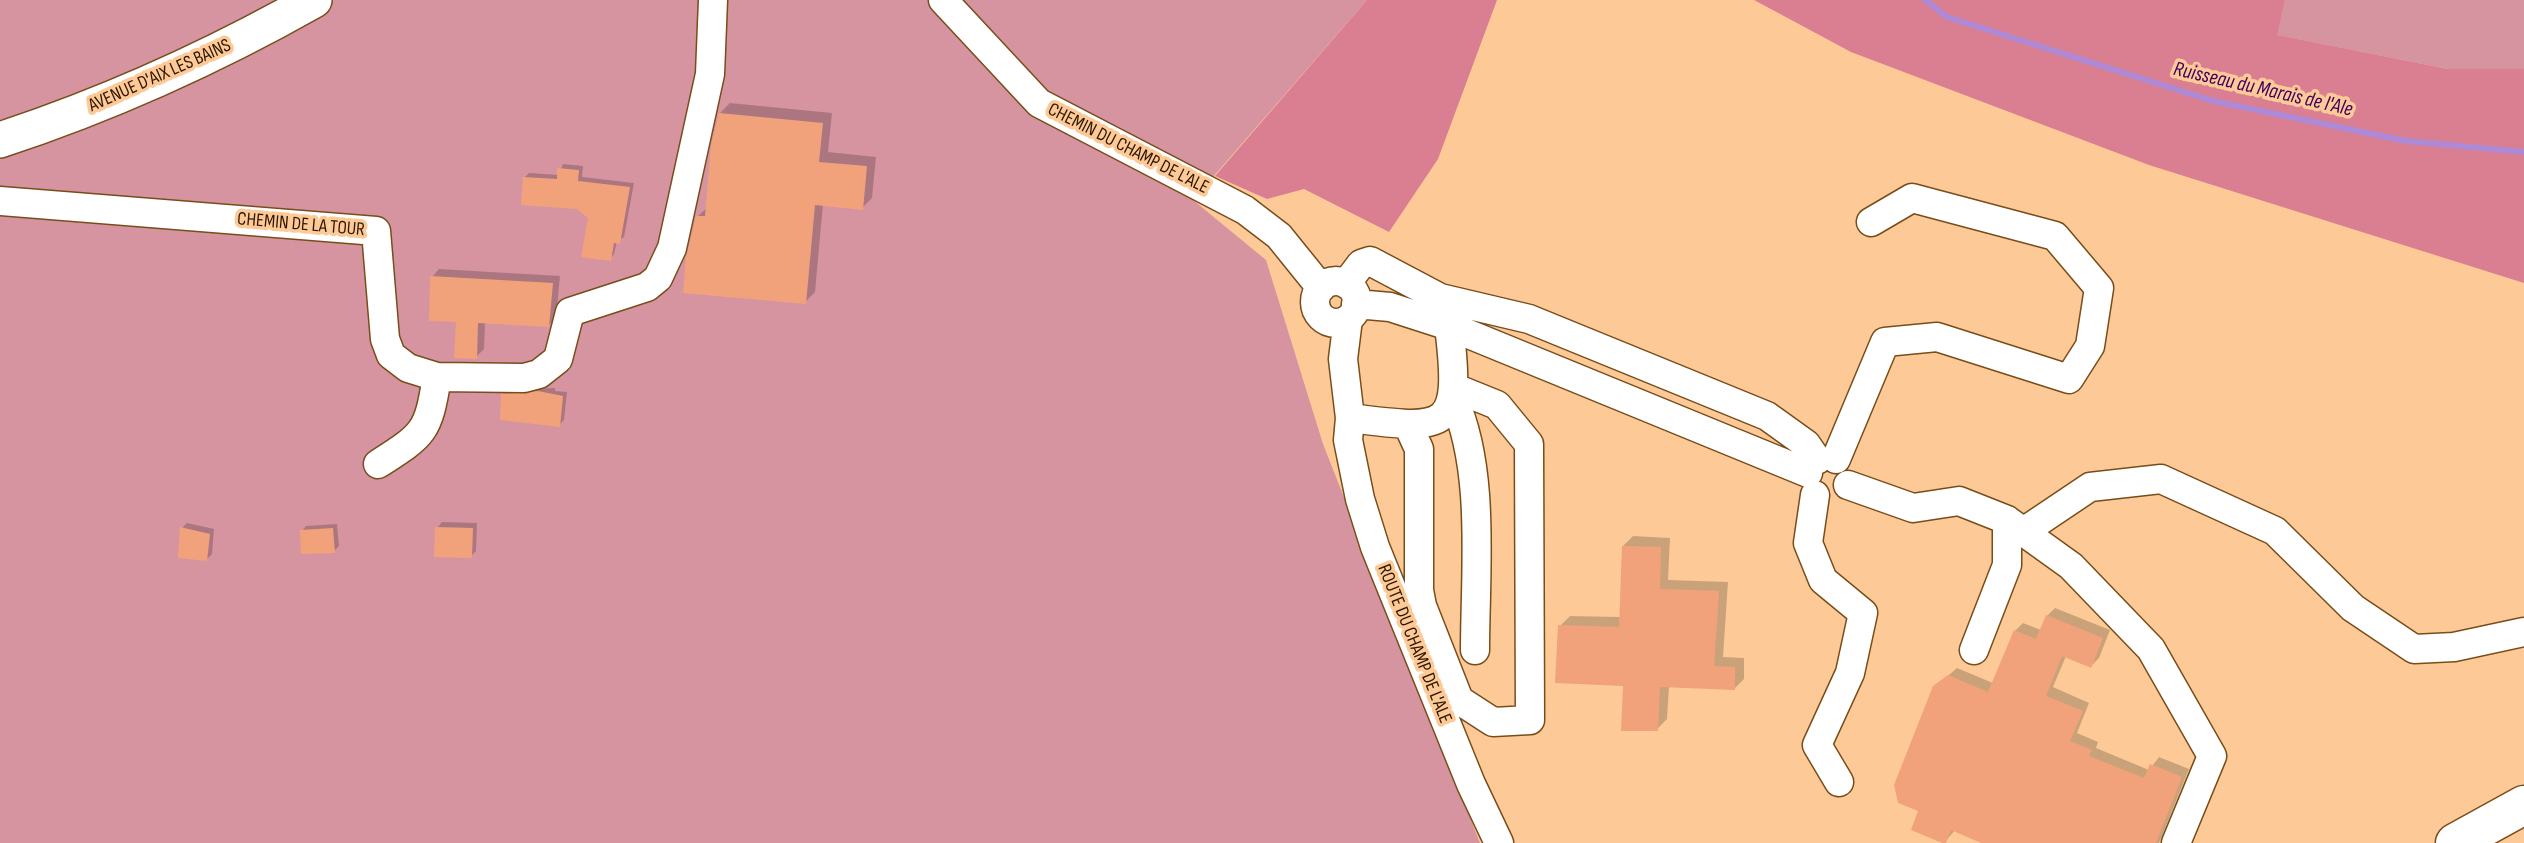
<!DOCTYPE html>
<html>
<head>
<meta charset="utf-8">
<style>
  body { margin:0 }
  canvas { display:block; background:#fdca97 }
</style>
</head>
<body>
<canvas width="2524" height="843"></canvas>
<script>
const ctx = document.querySelector('canvas').getContext('2d');
ctx.lineJoin = 'round';
function fillPath(path, color) { ctx.fillStyle = color; ctx.fill(path, 'evenodd'); }
function stroke(path, color, width, dash) { ctx.strokeStyle = color; ctx.lineWidth = width; ctx.lineCap = dash ? 'butt' : 'round'; ctx.setLineDash(dash || []); ctx.stroke(path); }
function label(font, color, halo, rows, align = 'center') {
  ctx.font = font + ' "Sofia Sans Condensed",sans-serif'; ctx.lineWidth = 7; ctx.setLineDash([]); ctx.textBaseline = 'middle'; ctx.strokeStyle = halo; ctx.fillStyle = color; for (const [text, x, y, turn = 0] of rows) {
    ctx.save(); ctx.translate(x, y); ctx.rotate((+turn || 0) * Math.PI / 180); ctx.textAlign = isNaN(turn) ? turn : align; if (halo) ctx.strokeText(text, 0, 0); ctx.fillText(text, 0, 0); ctx.restore();
  }
}
fillPath(new Path2D(`
  M0 0H1367L1193 200 1266 260 1323 444 1480 843H0Z
  M2285 0H2524V69H2448L2276 35Z`), '#d694a1');
fillPath(new Path2D(`
  M1367 0H1497L1438 159 1389 232 1304 189 1267 199 1215 176Z
  M1754 0H2285L2277 35 2448 69H2524V283L2149 165 1851 52Z`), '#da7e92');
fillPath(new Path2D(`
  M730 103 832 113 828 152 876 157 872 198 862 208 823 204 815 292 805 302 698 216 708 207 720 113Z
  M563 164 583 166 582 177 634 183 624 237 617 241 614 254 610 259 590 217 578 207 524 178 529 173 559 175Z
  M439 269 560 276 556 318 548 326 485 322 484 349 476 357 432 277Z
  M555 388V391L567 392 564 420 559 425 503 395 508 390Z
  M442 522 477 523 476 551 471 556 437 528Z
  M187 523 214 529 212 554 207 559 182 528Z
  M337 524 339 546 334 551 302 531 306 526Z
  M1633 536 1670 538 1668 580 1728 582 1723 657 1744 658V679L1734 689 1669 686 1667 719 1657 729 1625 684 1560 626 1570 616 1621 617 1623 546Z
  M2055 608 2110 630 2099 658 2091 666 2066 656 2053 687 2089 703 2077 733 2098 742 2096 748 2149 770 2159 757 2189 769 2159 843H1986L1955 830 1945 842 1921 811 1935 687 1957 668 1993 683 2015 631 2023 623 2041 630 2047 616Z`), '#0003');
stroke(new Path2D(`
  M1925 0 1947 17 2213 101 2406 141 2524 152`), '#ae89d5', 6);
fillPath(new Path2D(`
  M719 113 823 123 819 162 867 166 863 210 815 205 806 304 683 293 686 258 696 216H705L711 146Z
  M557 168 579 170 578 181 630 187 620 244 614 243 611 261 581 257 588 218 577 209 521 205 523 177 557 179Z
  M430 276 553 283 549 327 478 323 477 359 454 358 456 322 429 321Z
  M538 391 563 396 560 427 500 420 501 394Z
  M180 527 210 534 207 561 178 558Z
  M435 527 473 528 472 558 434 557Z
  M333 528 335 553 301 554 300 530Z
  M1622 546 1661 547 1660 589 1719 591 1714 666 1735 667V690L1660 687 1658 731H1621L1623 686 1555 683 1558 625 1619 627Z
  M2046 615 2103 638 2091 668 2062 656 2046 696 2083 711 2070 741 2092 750 2089 756 2144 778 2150 764 2182 777 2156 843H1981L1951 830 1946 843H1942L1911 830 1918 811 1898 803 1894 785 1933 686 1948 675 1988 692 2014 630 2036 639Z`), '#f2a27b');
const minor = new Path2D(`
  M943 0 1039 103 1245 210 1279 236 1321 288
  M0 201 376 231 385 339 391 355 408 368 437 377 524 378 539 374 558 359 570 312 647 287 658 278 672 248 710 74 713 0
  M1315 302a21 21 0 1 1 42 0a21 21 0 1 1-42 0Z
  M1346 284 1361 264 1370 261 1440 298 1529 319 1767 416 1806 444 1817 460
  M1356 304 1390 307 1449 326 1808 473
  M1348 319 1343 359 1350 418 1348 440 1360 499 1375 547 1471 784 1499 843
  M1453 398C1486 469 1475 572 1475 650
  M1350 418C1449 431 1462 431 1449 326
  M1408 425 1419 449V590L1422 606 1459 700 1493 722 1530 720 1529 444 1497 405 1455 388
  M1836 459 1885 342 1937 337 2069 379 2090 346 2099 288 2055 236 1912 198 1871 222
  M378 464C425 434 428 432 437 377
  M1848 485 1913 508 1959 501 2007 520 2071 566 2151 649 2212 756 2176 843
  M1815 495 1808 543 1823 580 1863 613 1850 673 1817 745 1839 782
  M2023 532 2090 487 2161 479 2275 531 2353 608 2414 649 2454 647 2524 632
  M1974 650 2007 565V520`);
const major = new Path2D(`
  M0 140C109 104 215 56 314 0`);
const highway = new Path2D(`
  M2455 843 2524 805`);
stroke(minor, '#784d19', 31);
stroke(major, '#784d19', 38);
stroke(highway, '#784d19', 41);
stroke(minor, '#fff', 28);
stroke(major, '#fff', 35);
stroke(highway, '#fff', 38);
label('19px', '#2e1700', '#fdca97', [
  ["AVENUE D'AIX LES BAINS",160,76,-24],
  ["CHEMIN DU CHAMP DE L'ALE",1128,149,27],
  ["CHEMIN DE LA TOUR",301,225,5],
  ["ROUTE DU CHAMP DE L'ALE",1414,644,68]
]);
label('italic 21px', '#3d0161', '#fdca97', [
  ["Ruisseau du Marais de l'Ale",2263,90,13]
]);
</script>
</body>
</html>
